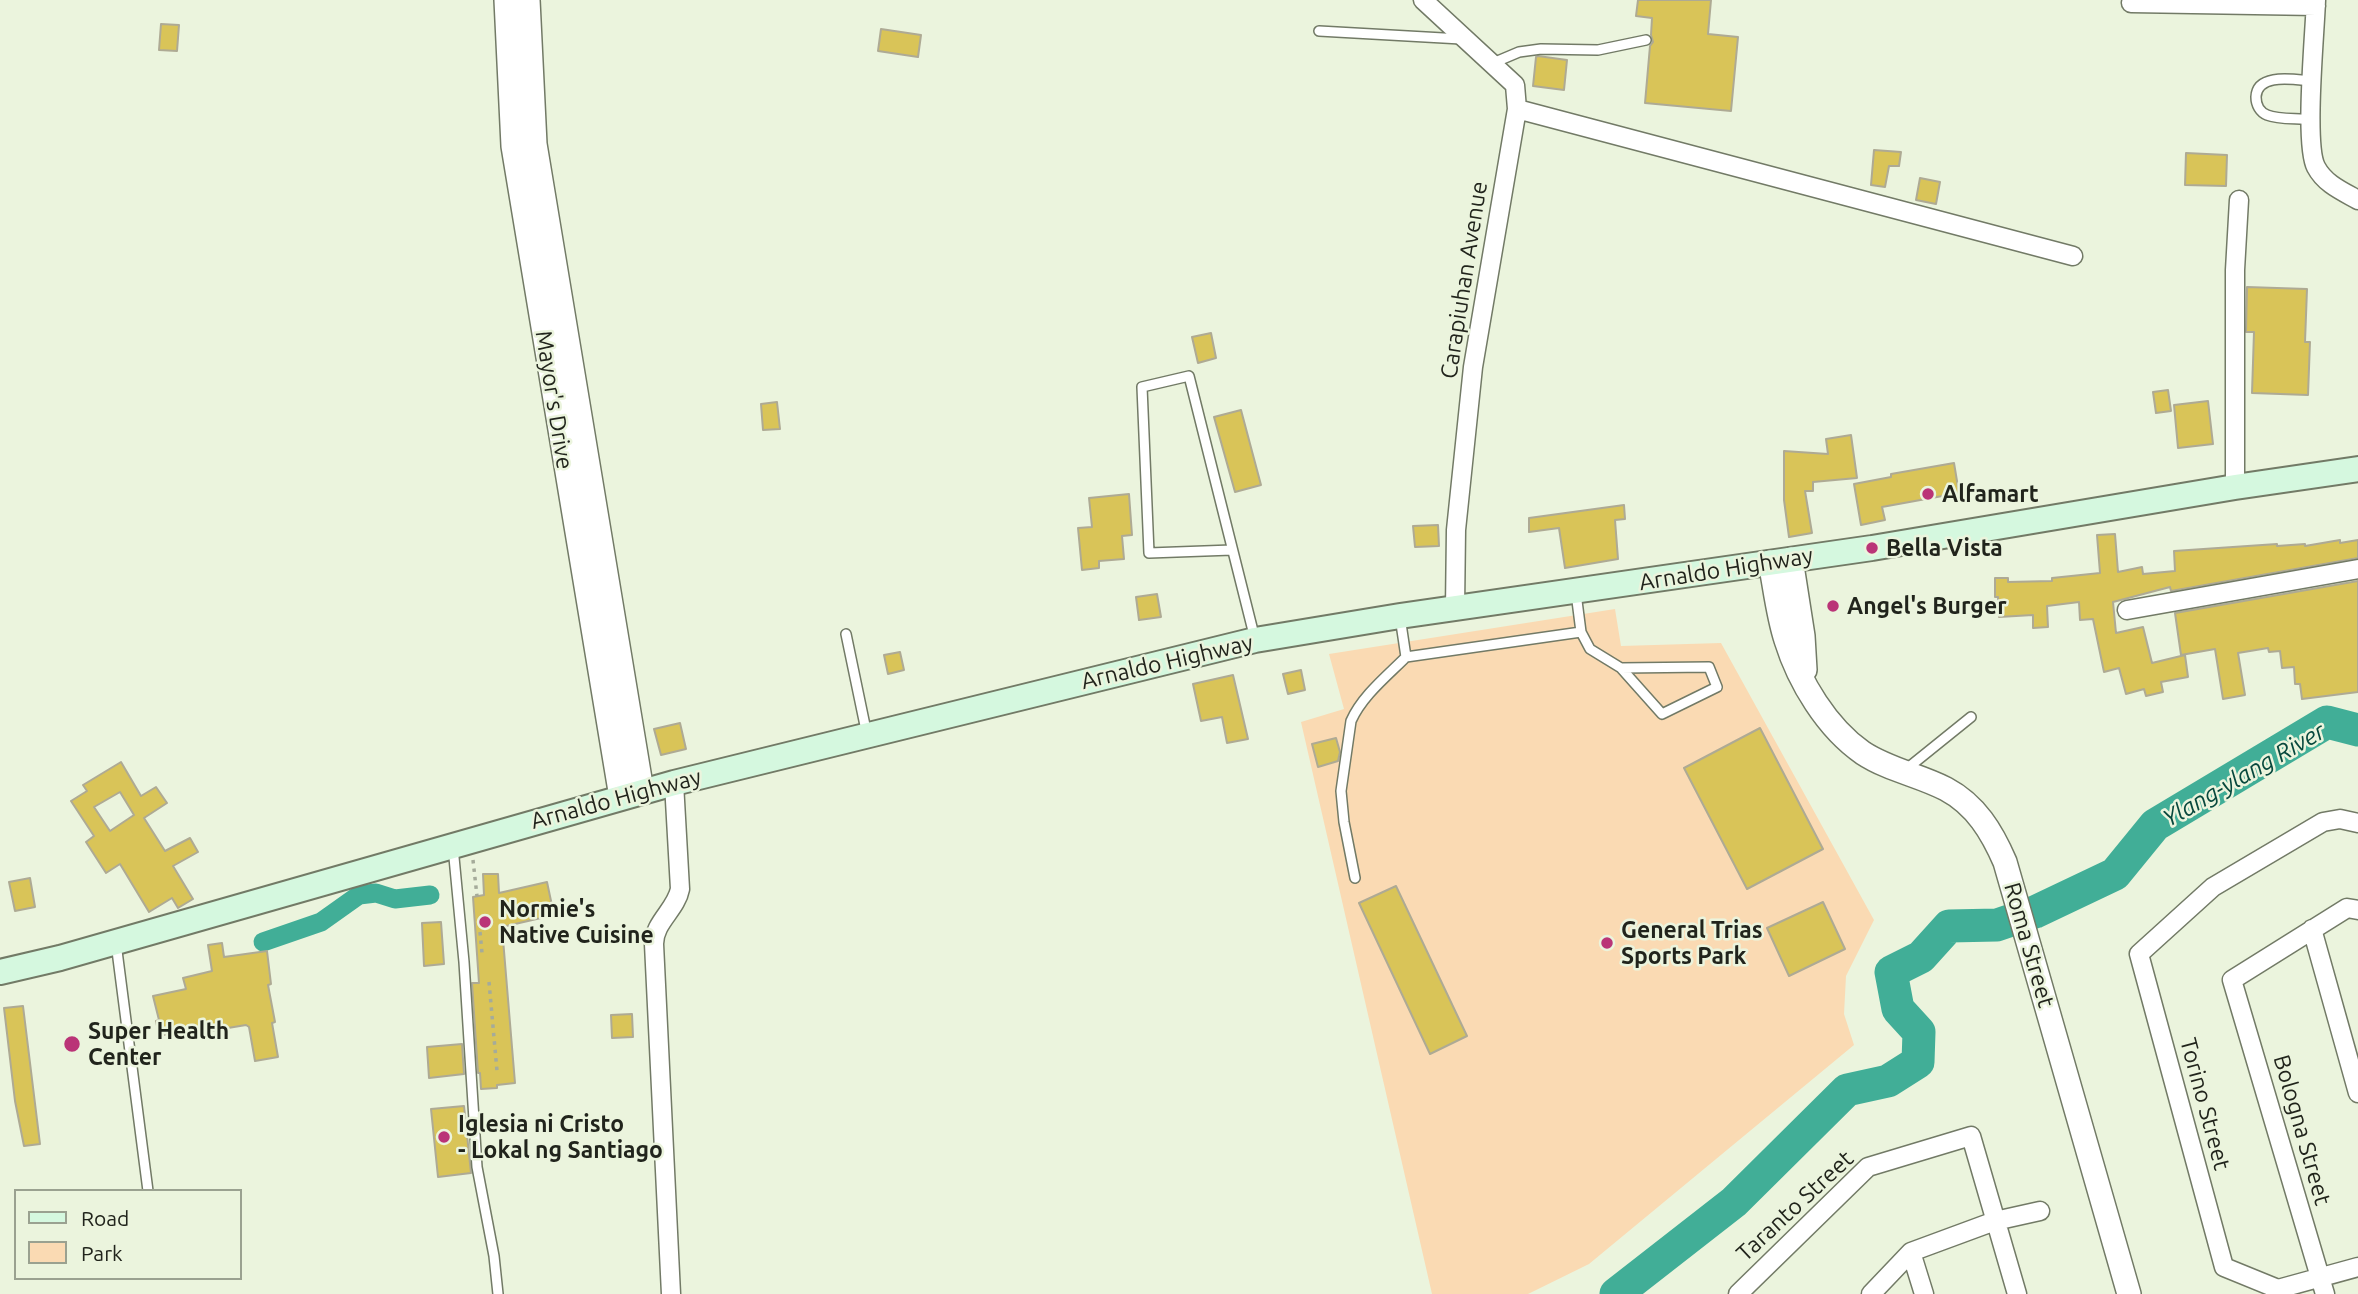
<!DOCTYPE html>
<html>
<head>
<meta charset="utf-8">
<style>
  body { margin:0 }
  #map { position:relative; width:2358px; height:1294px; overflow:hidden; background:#ebf4dd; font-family:Ubuntu,sans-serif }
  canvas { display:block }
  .legend { position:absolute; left:14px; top:1189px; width:228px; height:91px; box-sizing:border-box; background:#ebf4dd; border:2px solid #9aa190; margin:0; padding:9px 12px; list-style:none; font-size:21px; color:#21241c }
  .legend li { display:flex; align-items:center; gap:14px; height:35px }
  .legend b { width:35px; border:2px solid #9aa190 }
</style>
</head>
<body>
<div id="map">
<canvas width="2358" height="1294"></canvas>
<ul class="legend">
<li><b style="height:9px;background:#d5f8df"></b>Road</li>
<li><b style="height:19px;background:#fadab3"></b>Park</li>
</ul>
</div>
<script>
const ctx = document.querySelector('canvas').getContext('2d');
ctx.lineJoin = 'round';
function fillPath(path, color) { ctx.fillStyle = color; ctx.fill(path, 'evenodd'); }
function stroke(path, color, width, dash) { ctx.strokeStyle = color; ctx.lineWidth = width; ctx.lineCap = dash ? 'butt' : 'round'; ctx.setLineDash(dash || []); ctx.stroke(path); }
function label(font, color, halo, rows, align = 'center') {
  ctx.font = font + ' Ubuntu,sans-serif'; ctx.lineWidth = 5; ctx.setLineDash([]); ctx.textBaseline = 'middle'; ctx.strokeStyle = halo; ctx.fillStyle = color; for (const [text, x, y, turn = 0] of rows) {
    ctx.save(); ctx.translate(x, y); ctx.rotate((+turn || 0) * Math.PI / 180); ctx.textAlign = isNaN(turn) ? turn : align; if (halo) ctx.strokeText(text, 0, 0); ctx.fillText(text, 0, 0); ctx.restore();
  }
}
fillPath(new Path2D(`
  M1615 609 1621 646 1721 643 1874 920 1846 976 1844 1014 1854 1045 1589 1264 1528 1294H1432L1301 722 1344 709 1329 654Z`), '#fadab3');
stroke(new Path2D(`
  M263 942 321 922 359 895 376 893 395 899 430 895`), '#41ae97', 19);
stroke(new Path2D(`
  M1616 1294 1734 1202 1847 1090 1888 1081 1918 1062 1919 1032 1898 1009 1891 972 1921 957 1949 926 1997 925 2035 912 2115 874 2155 825 2327 722 2358 730`), '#41ae97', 33);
const building = new Path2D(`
  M1638 0H1711L1708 34 1738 37 1731 111 1645 103 1650 46 1653 42 1651 35 1652 18 1636 16Z
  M161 24 179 25 177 51 159 50Z
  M881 29 921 35 918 57 878 51Z
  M1538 56 1567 60 1564 90 1533 86 1536 57Z
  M1874 150 1901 152 1899 166H1889L1885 187 1871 185Z
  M2186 153 2227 155 2226 186 2185 185Z
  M1920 178 1940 182 1936 204 1916 200Z
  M2247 287 2307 289 2305 342H2310L2308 395 2252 393 2254 332H2246Z
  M1211 333 1216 358 1198 363 1192 337Z
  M2168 390 2171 411 2156 413 2153 392Z
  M2208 401 2213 444 2178 448 2174 405Z
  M777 402 780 429 763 430 761 404Z
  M1241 410 1261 485 1235 492 1214 417Z
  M1851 435 1857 478 1813 482V491H1805L1812 533 1789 537 1784 500V451L1828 454 1826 439Z
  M1954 463 1959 493 1882 507 1885 520 1861 525 1854 484 1891 477V474Z
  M1129 494 1132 535 1122 536 1124 559 1099 561V568L1082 570 1078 528 1092 527 1089 498Z
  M1624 505 1625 519 1615 520 1618 559 1565 568 1559 528 1529 532V518Z
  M1438 525 1439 546 1415 547 1413 526Z
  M2115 534 2118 572 2142 567 2143 574 2175 571 2174 551 2277 544V546L2305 544V546L2340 540V543L2358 540V558L2171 591 2170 587 2113 602 2116 633 2143 627 2152 663 2185 655 2188 677 2161 682 2163 692 2146 696 2144 689 2126 694 2119 668 2104 672 2093 619 2080 620 2079 602 2047 606 2048 627 2033 628V615L1999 617 1998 597H1995V578H2008V582L2052 581V578L2100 573 2097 535Z
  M2358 581V692L2302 699 2300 684H2295L2294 667 2282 668 2280 651 2269 652 2268 648 2238 653 2245 695 2223 699 2215 649 2181 655 2175 613Z
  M1157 594 1161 617 1139 620 1136 597Z
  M900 652 904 670 888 674 884 655Z
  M1301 670 1305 690 1288 694 1283 674Z
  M1233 675 1248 739 1227 743 1222 717 1201 721 1193 684Z
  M680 723 686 749 661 755 654 729Z
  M1760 728 1823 849 1747 889 1684 768Z
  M1336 738 1340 752 1338 761 1318 767 1312 744Z
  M121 762 141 796 156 787 167 803 144 818 165 851 190 838 198 852 173 866 193 899 178 908 172 898 149 912 120 864 106 873 86 842 94 836 71 801 87 791 83 785ZM120 792 134 815 110 831 94 807Z
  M483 874H498L499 893 547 882 554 915 502 927 515 1083 497 1085V1088L481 1089 480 1073H478L472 983H479L473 897 484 895Z
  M30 878 35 907 15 911 9 882Z
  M1396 886 1467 1036 1430 1054 1359 903Z
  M1823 902 1845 949 1789 976 1767 928Z
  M441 922 444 964 424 966 422 923Z
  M222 943 224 957 267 951 271 984 268 985 275 1022 272 1023 278 1057 255 1061 249 1027 246 1025 186 1035 185 1030 159 1036 156 1021 159 1020 153 996 186 989 183 978 212 971 208 945Z
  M23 1006 40 1144 24 1146 15 1101 4 1008Z
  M632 1014 633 1037 612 1038 611 1015Z
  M462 1044 464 1074 429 1078 427 1047Z
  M464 1106 471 1173 438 1177 431 1109Z`);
fillPath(building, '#d9c458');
stroke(building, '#aeaa94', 2);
const service = new Path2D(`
  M1319 31 1461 39
  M1493 63 1519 52 1541 49 1598 50 1646 40
  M2311 120C2298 118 2279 120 2267 115 2260 112 2256 105 2256 97 2257 72 2296 80 2312 81
  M1232 550 1149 553 1142 387 1189 376 1255 639
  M1576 593 1581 632 1590 649 1621 668 1662 714 1717 687 1709 667 1621 668
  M1400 617 1406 657 1581 632
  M846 634 867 735
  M1904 771 1971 717
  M453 847 464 962 477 1167 494 1256 498 1294
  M1355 878 1344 822 1341 791 1351 721C1362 696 1387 676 1406 657
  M116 943 148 1191`);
const minor = new Path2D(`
  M1423 0 1515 85 1517 109 1473 367 1456 530 1455 608
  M2316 0C2315 32 2304 144 2316 167 2325 184 2342 191 2358 200
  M2131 3 2316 6
  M1517 109 2073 256
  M2235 487V270L2239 200
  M2127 610 2358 569
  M2358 823 2340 819 2323 822 2213 887 2139 954 2224 1267 2278 1289 2358 1267
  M2312 929 2358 1093
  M1911 1252 1924 1294
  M671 1294 654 944C654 922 676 910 680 889L674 783
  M1738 1294 1868 1167 1971 1136 2017 1294
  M1871 1294 1911 1252 1995 1221 2040 1211
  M2325 1294 2232 980 2347 908 2358 910`);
const tertiary = new Path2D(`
  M506 0 513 146 621 797
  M528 0 535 144 642 791
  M1791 559 1803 636 1805 670
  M1770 562C1775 587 1778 616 1786 640 1799 682 1827 728 1863 753 1889 770 1919 775 1946 789 1976 805 1992 832 2005 862L2129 1294`);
const secondary = new Path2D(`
  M0 972 60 958 674 783 1255 640 1400 616 1872 548 2235 487 2358 469`);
stroke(service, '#727a66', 12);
stroke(minor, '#727a66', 21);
stroke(tertiary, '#727a66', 26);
stroke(secondary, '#727a66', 28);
stroke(new Path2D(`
  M473 860 477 896
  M480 932 482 953
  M489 982 497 1071`), '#a5ab9a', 3.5, [3.5, 5]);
stroke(service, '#fff', 9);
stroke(minor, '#fff', 18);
stroke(tertiary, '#fff', 23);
stroke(secondary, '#d5f8df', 24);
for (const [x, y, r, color] of [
  [1928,494,7,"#ba3477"],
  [1872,548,7,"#ba3477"],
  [1833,606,7,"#ba3477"],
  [485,922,7,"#ba3477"],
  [1607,943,7,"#ba3477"],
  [72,1044,9,"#ba3477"],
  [444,1137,7,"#ba3477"]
]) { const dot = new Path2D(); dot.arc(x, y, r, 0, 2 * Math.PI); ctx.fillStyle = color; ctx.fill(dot); stroke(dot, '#ebf4dd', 2.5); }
label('23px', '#21241c', '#ebf4dd', [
  ["Carapiuhan Avenue",1464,280,-81],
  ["Mayor's Drive",554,400,81],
  ["Arnaldo Highway",1726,569,-9],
  ["Arnaldo Highway",1167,662,-13],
  ["Arnaldo Highway",616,799,-15],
  ["Roma Street",2029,945,74],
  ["Torino Street",2205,1104,75],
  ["Bologna Street",2302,1130,74],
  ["Taranto Street",1795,1206,-43]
]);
label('bold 23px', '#21241c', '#ebf4dd', [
  ["Alfamart",1942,494],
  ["Bella Vista",1886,548],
  ["Angel's Burger",1847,606],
  ["Normie's",499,909],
  ["Native Cuisine",499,935],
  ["General Trias",1621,930],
  ["Sports Park",1621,956],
  ["Super Health",88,1031],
  ["Center",88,1057],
  ["Iglesia ni Cristo",458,1124],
  ["- Lokal ng Santiago",458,1150]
], 'left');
label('italic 24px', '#07483d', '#ebf4dd', [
  ["Ylang-ylang River",2244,775,-30]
]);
</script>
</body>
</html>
